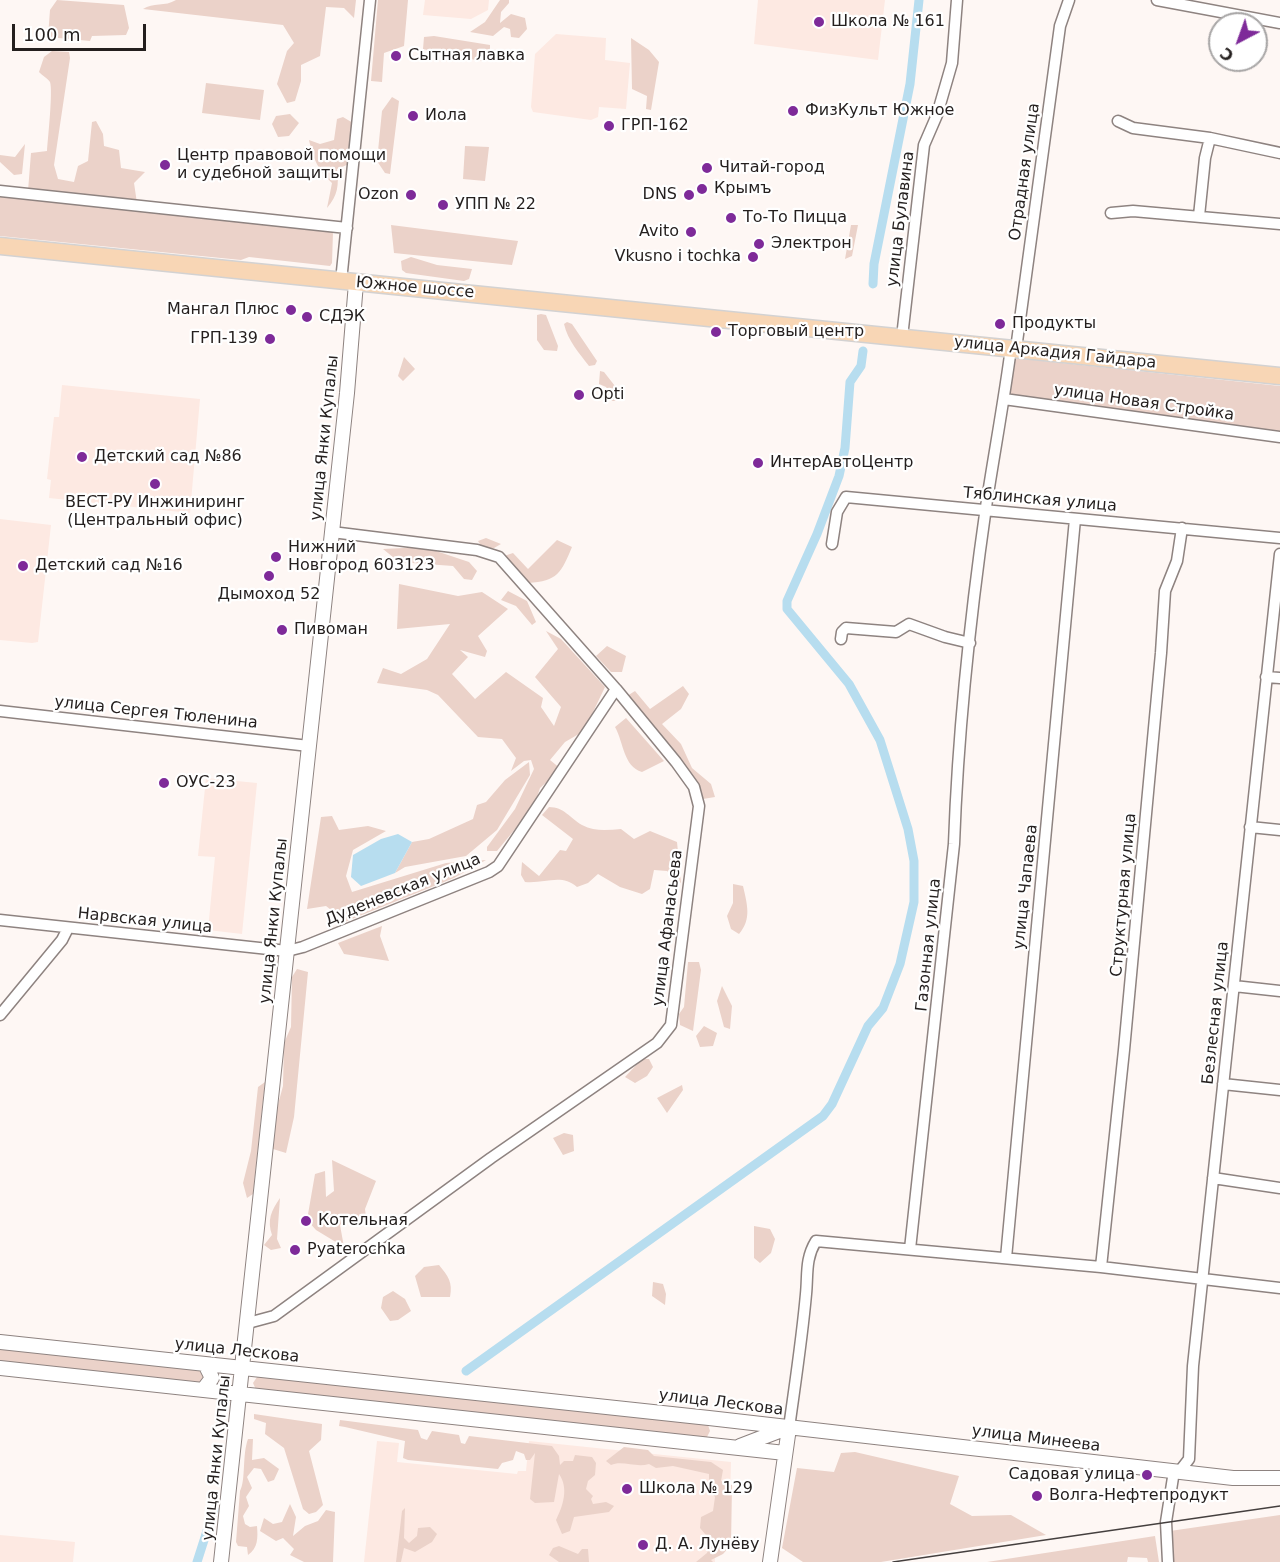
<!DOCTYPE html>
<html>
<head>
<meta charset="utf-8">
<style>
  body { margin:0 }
  #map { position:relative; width:1280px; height:1562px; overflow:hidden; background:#fef7f4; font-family:"DejaVu Sans",sans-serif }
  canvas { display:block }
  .north { position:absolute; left:1208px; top:12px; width:60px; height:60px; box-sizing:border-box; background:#fff; border:2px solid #a7a5a5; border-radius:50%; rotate:221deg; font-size:16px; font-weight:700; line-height:24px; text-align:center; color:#241f1e }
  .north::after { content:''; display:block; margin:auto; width:21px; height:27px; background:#7e2a99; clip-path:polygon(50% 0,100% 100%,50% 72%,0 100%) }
  .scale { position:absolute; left:12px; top:24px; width:134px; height:27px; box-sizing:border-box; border:3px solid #241f1e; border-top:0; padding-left:8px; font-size:18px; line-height:21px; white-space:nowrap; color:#241f1e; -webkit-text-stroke:4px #fff; paint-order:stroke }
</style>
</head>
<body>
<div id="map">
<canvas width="1280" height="1562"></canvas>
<div class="north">С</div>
<div class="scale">100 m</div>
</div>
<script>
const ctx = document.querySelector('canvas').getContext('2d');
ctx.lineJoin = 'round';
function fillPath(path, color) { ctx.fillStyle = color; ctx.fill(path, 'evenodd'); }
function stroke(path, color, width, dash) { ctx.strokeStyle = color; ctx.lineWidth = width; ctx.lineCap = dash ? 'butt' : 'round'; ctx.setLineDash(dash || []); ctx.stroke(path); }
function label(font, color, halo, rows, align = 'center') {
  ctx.font = font + ' "DejaVu Sans",sans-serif'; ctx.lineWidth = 4.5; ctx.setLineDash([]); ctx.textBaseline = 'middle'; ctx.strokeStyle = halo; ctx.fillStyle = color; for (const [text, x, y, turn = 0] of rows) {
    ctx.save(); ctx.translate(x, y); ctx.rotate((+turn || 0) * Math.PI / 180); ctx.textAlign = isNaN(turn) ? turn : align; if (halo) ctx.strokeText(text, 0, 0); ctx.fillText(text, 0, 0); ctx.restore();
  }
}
fillPath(new Path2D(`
  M425 0H489L488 10 471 19 423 15Z
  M758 0H885L878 60 754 44Z
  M556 34 606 38 605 60 630 63 626 109 599 107 598 117 591 120 533 112 531 107 535 54Z
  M62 385 200 399 190 513 49 498 51 480 47 479 54 417H59Z
  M0 519 51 525 38 642 32 643 0 640Z
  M206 778 257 783 242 934 208 930 215 857 198 856Z
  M377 1441 399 1443 397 1462 517 1474 518 1471H526L529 1441 731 1462 729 1544 714 1543 715 1562H364Z
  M0 1535 75 1542 73 1562H0Z`), '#fde9e2');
fillPath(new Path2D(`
  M57 0 124 5 129 28 126 35 92 36 90 41 48 37 50 10Z
  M176 0H356L354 18 344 8 326 7 320 56 301 65V81L295 101 287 103 277 84 287 51 294 43 283 25 143 9C153 2 165 7 176 0Z
  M378 0H408L404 46 384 53 382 82 371 81Z
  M500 0H509V3L501 12 500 23 511 14 525 18 527 29 519 38 511 37 510 29 504 27 493 36 470 32 485 22Z
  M434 36 490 45V58L480 61 423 49 424 37Z
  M631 38 649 50 659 62 651 110 646 109 647 96 632 89Z
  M52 51 69 52 70 58 54 165 58 179 74 182 78 166 88 161 92 122 96 121 103 134 104 146 119 150 121 168 145 172 134 183 137 203 28 191 31 153 47 151C48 137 53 91 50 82 48 79 42 75 39 72L44 57Z
  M206 83 264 90 260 120 202 113Z
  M392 97 399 101 390 174 385 173 377 161 382 111Z
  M290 114 299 123 289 136 278 137 272 124 276 116Z
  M343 117 353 123 349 164 337 169C339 185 338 195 327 208L332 183C318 170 313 159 309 140L320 144 334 140 337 119Z
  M25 144 22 174 14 175 0 162V155L15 157Z
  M465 146 489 147 485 181 463 179Z
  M0 196 333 232 332 263 330 266 249 257 241 260 0 236Z
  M391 225 518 241 512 265 394 253Z
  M851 225H858L852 256 845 259Z
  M411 257 437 265 472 269 469 279 464 281 406 273 402 270 401 261Z
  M541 314 546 315 558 346 557 351 544 350 537 340V315Z
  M567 322 572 324 597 361 595 365 589 366C579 353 568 341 564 324Z
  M404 357 415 369 403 381 398 376Z
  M1015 358 1280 386V434L1008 394Z
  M600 371 604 372 622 395 618 401H607L606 387 599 384Z
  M486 538 501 544 494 548 483 549 478 541Z
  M557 540 572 547C561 573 558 581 528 583L504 556 513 553 528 569Z
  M424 547 469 562 477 571 472 580 464 579 453 566 399 562 383 549Z
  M399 584 458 596 482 592 508 609 478 636 487 651 485 657 460 650 468 657 452 674 475 699 506 672 543 698 541 707 554 726 561 707 535 677 558 649 546 631 561 639 605 687 584 731 565 742 550 760 561 769 540 788 534 806 497 851H487V847L515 809 534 769 531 760 524 761 511 771 516 758 502 739 478 737 438 695 427 690 377 683 383 668 401 674 427 659 450 624 397 629Z
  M508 591 527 601 536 622 532 625 516 606 501 600Z
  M607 646 626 656 622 672H611L596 656Z
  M683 686 689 694 681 709 662 724 681 744 692 768 711 784 715 797 703 799 670 749 627 696 635 691 650 709Z
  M626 718 664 761 642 772C623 766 624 743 615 727Z
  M529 762 530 775 497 830 466 856 405 867 395 873 412 842 429 839 473 819 477 805 486 802 505 780Z
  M549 807C564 807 570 818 582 825 595 832 608 830 621 829L634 839 650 831 677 842 681 883 667 871 654 870 650 889 642 894 620 887 598 874 588 883 577 887C561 873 545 884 525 882L521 875 522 862 539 876 560 850 566 851 573 839 542 815Z
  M332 816 339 830 368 826 386 831 353 850 346 876 352 892 446 863 486 860 454 878 337 925 335 913 326 906 307 909 321 817Z
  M733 884 743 886C747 904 752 919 739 934L731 929 727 916 733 903Z
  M382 926 380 936 389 961 344 954 338 943Z
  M688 962H699L701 970 693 1031 680 1025 679 1014 684 1007Z
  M297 969 308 972 294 1117 286 1153 273 1149V1123L283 1086 284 1043 291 1027 292 977Z
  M722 986 732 1006 730 1029 724 1027 717 1001Z
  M704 1026 717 1033 713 1046 700 1047 696 1036Z
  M642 1059H649L653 1067 647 1076 635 1083 625 1077Z
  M265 1082 253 1194 247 1198 243 1183 251 1151 258 1087Z
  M682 1085 683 1090 667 1113 657 1098Z
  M564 1133 573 1135 574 1151 563 1155 553 1138Z
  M332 1160 376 1181 365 1209 367 1225 351 1216 340 1225 344 1247 316 1230 307 1220 315 1174 325 1171 326 1197 334 1191Z
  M280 1198 277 1239 281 1248 271 1250 264 1245 272 1235C267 1220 271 1211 280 1198Z
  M754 1226 770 1229 775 1239 771 1253 760 1263 754 1258Z
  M439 1265C448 1276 453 1282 450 1297H421L415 1276 424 1267Z
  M653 1282 663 1284 666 1294 665 1305 652 1296Z
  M393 1291 405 1299 411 1311 398 1320 390 1321 381 1308 383 1297Z
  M0 1346 203 1368 209 1373 202 1383 0 1362Z
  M262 1376 708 1425 710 1431 706 1439 257 1392 253 1383 257 1377Z
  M254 1414 322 1424 321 1440 309 1451 323 1505 316 1512 309 1514 303 1509 284 1448 265 1434 266 1423 254 1419Z
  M340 1420 418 1430 421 1438 427 1440 432 1431 459 1435 461 1443 465 1444 469 1436 552 1446 559 1456 560 1465 564 1461H573L575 1455 592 1457 596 1463 595 1475 588 1481 586 1489 593 1496 591 1499 593 1504 606 1502 614 1506 609 1512 574 1517 570 1531 562 1534 556 1520C563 1506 569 1488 559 1474L554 1502 535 1503 530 1499 535 1453 530 1460H526L524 1454 516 1451 513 1460 502 1463 498 1469 408 1460 403 1458 405 1441 345 1427 339 1426Z
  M248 1439H253L252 1460 264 1458 279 1469 274 1480 268 1482 261 1469 254 1468 247 1477 252 1488 246 1497 249 1506 243 1516 245 1524 250 1527 257 1526C258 1538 258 1548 248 1555L247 1547 238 1546 236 1542 240 1491C246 1480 242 1455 248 1439Z
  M624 1447 648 1450 654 1456 711 1462 723 1470 721 1481 732 1485 731 1545 723 1554 711 1560 713 1562H696L707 1553 711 1541 700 1528 701 1517 713 1511 715 1497 709 1489V1474L673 1466 656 1468 649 1464C636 1468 622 1460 611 1465L606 1461Z
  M855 1452 959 1476 950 1504 972 1516 1011 1515 1046 1535 881 1562H803L782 1548 797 1468 834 1472 841 1453Z
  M290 1504 296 1517 293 1536 305 1526 318 1521 326 1510 335 1512 333 1562H304L290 1555 294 1549 283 1538 276 1541 260 1531 264 1518 273 1524 282 1522Z
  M405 1508 404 1538 409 1543 417 1536 418 1528 430 1527 437 1534 432 1542 415 1552 404 1548 401 1562H396L402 1511Z
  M1280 1515V1562H1174L1170 1531Z
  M1155 1536 1159 1562H1148L1147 1558 1128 1557 1127 1562H987Z
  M559 1546 578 1554 582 1549H588L589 1562H559L549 1555 553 1548Z`), '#ebd2c9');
fillPath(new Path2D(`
  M398 834 412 842 395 873 361 886 351 877 353 855 381 839Z`), '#b7ddef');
stroke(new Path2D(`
  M873 284 874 264 910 84 919 0
  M466 1371 823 1116 832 1104 868 1026 883 1008 900 964 914 902V861L908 829 880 740 849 684 787 609V601L817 534 839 476 845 448 850 382 861 366 863 351
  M197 1562 214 1509`), '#b7ddef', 9);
const street = new Path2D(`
  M1157 0 1280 23
  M1118 121 1133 128 1210 138 1280 153
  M0 191 347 228
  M1111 213 1133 211 1280 224
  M1199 216 1205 158 1210 138
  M341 281 370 0
  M902 337 924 145 937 115 952 63 957 0
  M1016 349 1060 26 1069 0
  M1004 399 1280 437
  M832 544 837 512 846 497 1280 538
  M841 639 842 632 846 628 896 632 909 624 945 637 970 643
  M1266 677 1280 678
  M0 711 309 746
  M1250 827 1280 830
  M0 920 287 951 303 947 489 872 498 866 616 689
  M1234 986 1280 991
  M0 1015 62 940 68 928
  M1223 1084 1280 1090
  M1213 1178 1280 1188
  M910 1249 954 844C958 732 970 618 986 507 994 454 1004 401 1011 348
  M1006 1258 1075 519
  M1101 1267 1124 1050 1161 653 1165 591 1177 561 1182 528
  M248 1323 274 1316 491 1158 657 1043 671 1025 699 806 694 787 676 762 616 689 499 557 477 550 332 532
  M789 1428C795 1384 802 1339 806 1294 808 1274 805 1259 816 1241L1101 1267 1280 1288
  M1179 1472 1189 1459 1193 1366 1280 554
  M1168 1562 1166 1522 1174 1471`);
const secondary = new Path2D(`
  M0 1342 709 1418 1233 1478H1280
  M0 1368 785 1453
  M203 1390 212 1378 205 1364
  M740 1446 787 1428
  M221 1562 347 393 356 283
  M770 1562 789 1428`);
const primary = new Path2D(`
  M0 246 1280 376`);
stroke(street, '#8e8380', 13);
stroke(secondary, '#8e8380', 16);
stroke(primary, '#d3d2d2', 19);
stroke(street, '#fff', 10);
stroke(secondary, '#fff', 14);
stroke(primary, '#f8d6b5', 16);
stroke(new Path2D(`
  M893 1562 1280 1506`), '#443f3e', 1.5);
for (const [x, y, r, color] of [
  [819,22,6,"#7e2a99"],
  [396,56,6,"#7e2a99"],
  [793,111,6,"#7e2a99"],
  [413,116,6,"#7e2a99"],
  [609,126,6,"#7e2a99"],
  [165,165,6,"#7e2a99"],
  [707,168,6,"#7e2a99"],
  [702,189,6,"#7e2a99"],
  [411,195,6,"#7e2a99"],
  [689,195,6,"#7e2a99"],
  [443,205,6,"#7e2a99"],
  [731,218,6,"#7e2a99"],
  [691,232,6,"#7e2a99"],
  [759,244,6,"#7e2a99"],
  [753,257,6,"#7e2a99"],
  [291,310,6,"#7e2a99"],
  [307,317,6,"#7e2a99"],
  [1000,324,6,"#7e2a99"],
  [716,332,6,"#7e2a99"],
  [270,339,6,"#7e2a99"],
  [579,395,6,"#7e2a99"],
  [82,457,6,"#7e2a99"],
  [758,463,6,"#7e2a99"],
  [155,484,6,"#7e2a99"],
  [276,557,6,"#7e2a99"],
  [23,566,6,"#7e2a99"],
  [269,576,6,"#7e2a99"],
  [282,630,6,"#7e2a99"],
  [164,783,6,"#7e2a99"],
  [306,1221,6,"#7e2a99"],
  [295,1250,6,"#7e2a99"],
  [1147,1475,6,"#7e2a99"],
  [627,1489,6,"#7e2a99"],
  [1037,1496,6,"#7e2a99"],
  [643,1545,6,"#7e2a99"]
]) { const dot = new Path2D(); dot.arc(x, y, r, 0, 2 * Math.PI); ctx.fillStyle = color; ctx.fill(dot); stroke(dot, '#fff', 2); }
label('16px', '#241f1e', '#fff', [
  ["Школа № 161",831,22],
  ["Сытная лавка",408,56],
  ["ФизКульт Южное",805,111],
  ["Иола",425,116],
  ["ГРП-162",621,126],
  ["Центр правовой помощи",177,156],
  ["и судебной защиты",177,174],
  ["Читай-город",719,168],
  ["Крымъ",714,189],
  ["Ozon",399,195,"right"],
  ["DNS",677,195,"right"],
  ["УПП № 22",455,205],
  ["То-То Пицца",743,218],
  ["Avito",679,232,"right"],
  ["Электрон",771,244],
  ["Vkusno i tochka",741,257,"right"],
  ["Мангал Плюс",279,310,"right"],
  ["СДЭК",319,317],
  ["Продукты",1012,324],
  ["Торговый центр",728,332],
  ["ГРП-139",258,339,"right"],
  ["Opti",591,395],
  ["Детский сад №86",94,457],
  ["ИнтерАвтоЦентр",770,463],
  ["ВЕСТ-РУ Инжиниринг",155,503,"center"],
  ["(Центральный офис)",155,521,"center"],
  ["Нижний",288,548],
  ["Новгород 603123",288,566],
  ["Детский сад №16",35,566],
  ["Дымоход 52",269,595,"center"],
  ["Пивоман",294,630],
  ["ОУС-23",176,783],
  ["Котельная",318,1221],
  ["Pyaterochka",307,1250],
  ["Садовая улица",1135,1475,"right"],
  ["Школа № 129",639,1489],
  ["Волга-Нефтепродукт",1049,1496],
  ["Д. А. Лунёву",655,1545]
], 'left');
label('16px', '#241f1e', '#fff', [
  ["Отрадная улица",1025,172,-82],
  ["улица Булавина",901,219,-83],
  ["Южное шоссе",415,288,5],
  ["улица Аркадия Гайдара",1055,353,6],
  ["улица Новая Стройка",1144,403,8],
  ["улица Янки Купалы",325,438,-84],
  ["Тяблинская улица",1040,500,5],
  ["улица Сергея Тюленина",156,713,6],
  ["улица Чапаева",1026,887,-84],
  ["Дуденевская улица",403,890,-22],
  ["Структурная улица",1124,895,-85],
  ["Нарвская улица",145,921,6],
  ["улица Янки Купалы",274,921,-84],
  ["улица Афанасьева",668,928,-83],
  ["Газонная улица",929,945,-84],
  ["Безлесная улица",1216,1013,-84],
  ["улица Лескова",237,1351,6],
  ["улица Лескова",721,1403,7],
  ["улица Минеева",1036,1439,7],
  ["улица Янки Купалы",217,1458,-84]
]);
</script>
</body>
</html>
